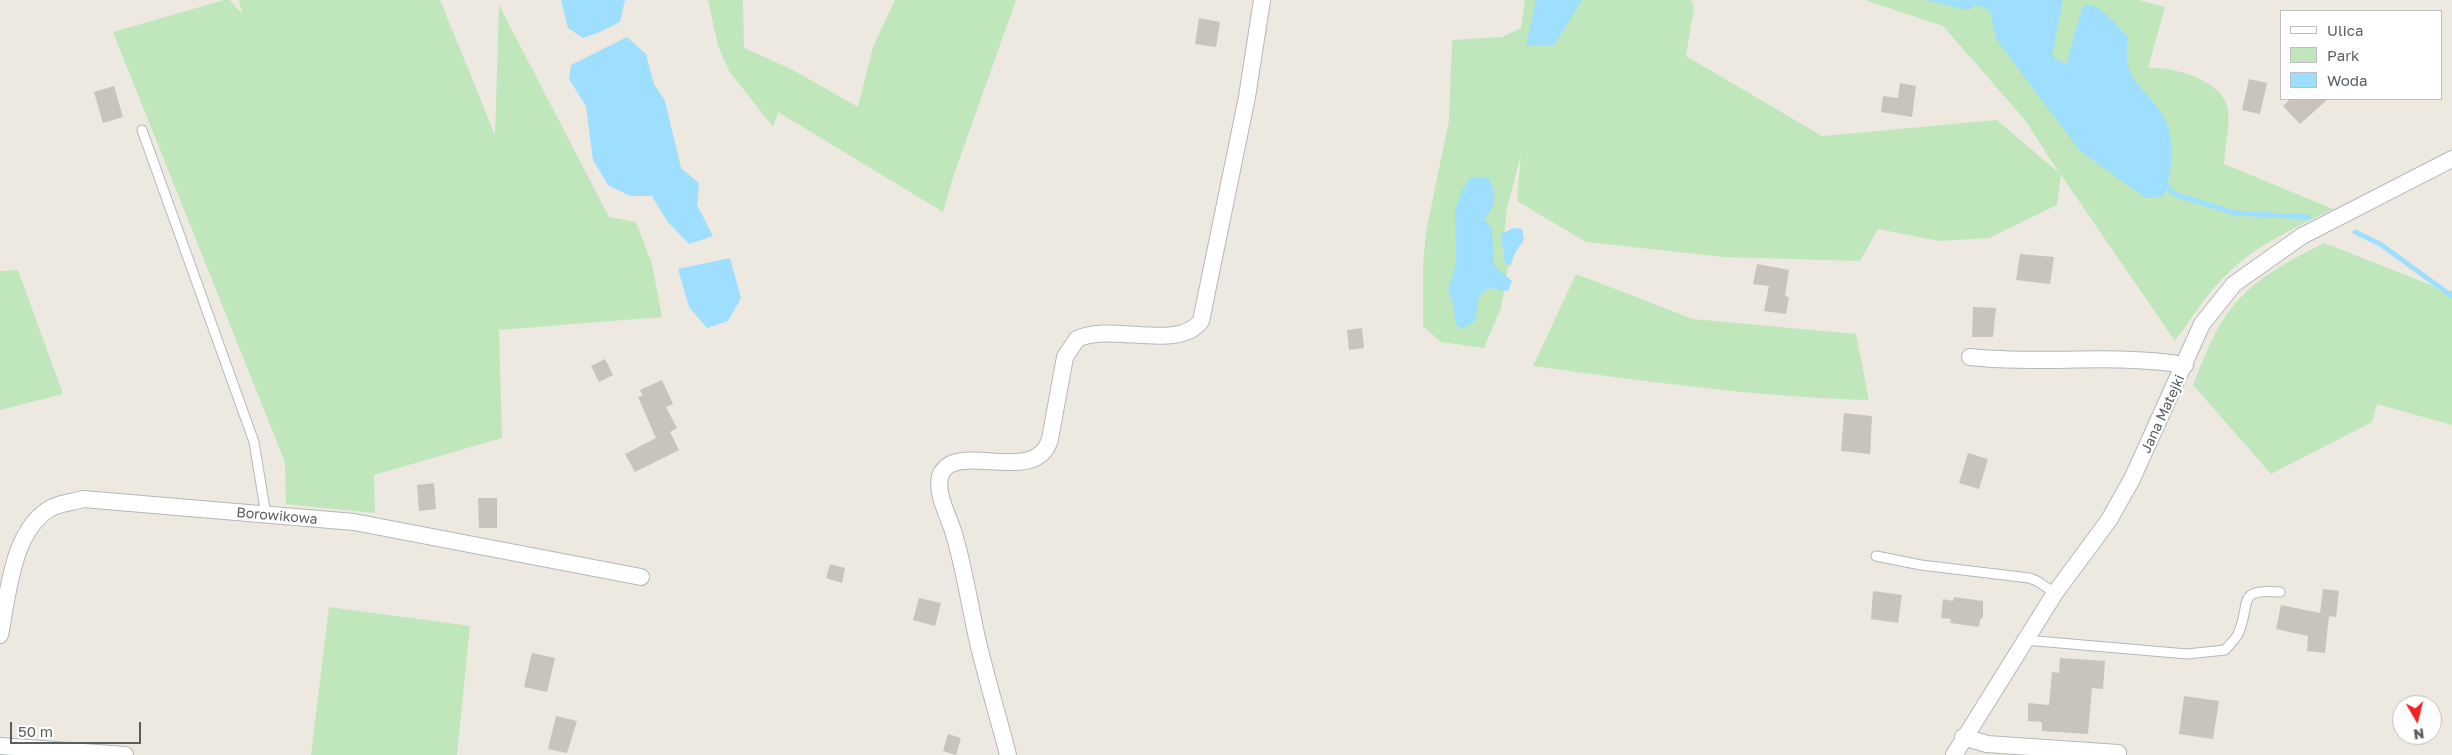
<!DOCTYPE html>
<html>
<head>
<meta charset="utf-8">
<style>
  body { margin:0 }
  #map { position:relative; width:2452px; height:755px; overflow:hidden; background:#ede9e0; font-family:"Golos Text",sans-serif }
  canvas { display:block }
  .legend { position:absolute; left:2280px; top:10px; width:162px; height:90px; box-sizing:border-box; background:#fff; border:1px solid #bdbfc0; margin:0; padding:6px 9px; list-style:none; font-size:15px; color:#595e62 }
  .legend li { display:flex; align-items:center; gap:10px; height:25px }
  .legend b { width:25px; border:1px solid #bdbfc0 }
  .north { position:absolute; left:2392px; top:695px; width:50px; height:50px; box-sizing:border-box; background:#fff; border:1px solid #bdbfc0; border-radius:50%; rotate:172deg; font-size:14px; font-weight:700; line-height:20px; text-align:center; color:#595e62 }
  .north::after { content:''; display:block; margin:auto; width:18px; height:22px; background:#f22124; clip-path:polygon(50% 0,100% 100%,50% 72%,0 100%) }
  .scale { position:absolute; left:10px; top:722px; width:131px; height:22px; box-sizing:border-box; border:2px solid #595e62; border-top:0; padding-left:6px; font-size:15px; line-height:18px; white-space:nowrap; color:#595e62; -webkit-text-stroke:4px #fff; paint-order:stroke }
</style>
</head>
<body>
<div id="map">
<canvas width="2452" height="755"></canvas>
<ul class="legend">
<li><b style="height:6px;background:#fff"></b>Ulica</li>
<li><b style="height:14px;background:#bfe7bb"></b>Park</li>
<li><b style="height:14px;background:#9edeff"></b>Woda</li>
</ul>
<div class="north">N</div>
<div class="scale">50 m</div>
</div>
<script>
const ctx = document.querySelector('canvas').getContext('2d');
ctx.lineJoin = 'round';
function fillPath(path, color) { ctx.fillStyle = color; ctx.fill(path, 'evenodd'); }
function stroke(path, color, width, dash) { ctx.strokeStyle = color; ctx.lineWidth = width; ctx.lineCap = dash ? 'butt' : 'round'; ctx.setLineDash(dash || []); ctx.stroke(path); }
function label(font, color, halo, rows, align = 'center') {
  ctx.font = font + ' "Golos Text",sans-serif'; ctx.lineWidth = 4.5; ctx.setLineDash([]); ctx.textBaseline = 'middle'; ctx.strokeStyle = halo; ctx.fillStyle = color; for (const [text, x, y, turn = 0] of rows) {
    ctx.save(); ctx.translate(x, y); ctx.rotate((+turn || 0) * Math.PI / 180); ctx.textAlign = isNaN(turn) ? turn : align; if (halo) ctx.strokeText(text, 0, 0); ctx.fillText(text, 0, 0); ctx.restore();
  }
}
fillPath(new Path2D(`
  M224 0H230L242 14 239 0H440L495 135 499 5 609 217 636 222 652 264 662 317 499 330 502 438 374 475 375 513 286 504 285 462 113 32Z
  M708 0H743L744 48 791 69 858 107 873 47 895 0H1016L952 180 943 212 778 112 773 127 729 71 718 46Z
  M1525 0H1691L1694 7 1686 56 1822 136 1997 120 2059 173 2025 120 1943 26 1865 0H2139L2165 7 2148 68C2172 66 2225 81 2228 110 2230 127 2225 147 2224 164L2333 209C2297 227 2258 244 2229 272 2208 291 2192 318 2175 341L2061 175 2057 205 1989 238 1939 241 1878 229 1860 261 1724 257 1586 242 1517 201 1521 155 1507 208 1502 253 1509 262 1501 308 1484 348 1441 342 1423 326V265L1426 232 1449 120 1452 40 1502 37 1521 28Z
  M2324 243 2449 292 2452 290V425L2377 404 2372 422 2271 474 2193 385C2204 358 2214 329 2233 306 2257 277 2291 260 2324 243Z
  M18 270 63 394 0 410V271Z
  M1576 274 1693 319 1856 334 1869 400C1756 397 1644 381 1533 366Z
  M329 607 470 626 457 755H311Z`), '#bfe7bb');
fillPath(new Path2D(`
  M561 0H625L620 22 600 32 583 38 568 28Z
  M1536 0H1582L1554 45 1526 46Z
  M1926 0H2063L2052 56 2066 65 2083 5C2101 2 2115 25 2128 37 2121 81 2142 83 2162 114 2176 136 2173 172 2164 196L2146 198 2080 151 1996 39 1990 11 1979 5 1966 10Z
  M627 37 646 54 654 84 665 101 681 168 699 183 697 205 713 236 689 244 667 221 652 196H630L608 185 593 160 586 106 569 79 571 65Z
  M1471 177H1488C1497 195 1497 203 1484 219L1492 229 1494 266 1512 281 1508 291 1487 288 1479 297 1475 321 1460 330 1455 322 1454 306 1448 290 1456 264 1455 210 1462 190Z
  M1513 228 1522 229 1524 240 1516 251 1510 266 1504 261 1501 234Z
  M730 258 741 298 728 321 707 328 689 307 678 269Z`), '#9edeff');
stroke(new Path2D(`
  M2163 182 2174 194 2235 213 2309 217
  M2355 232 2380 244 2452 296`), '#9edeff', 5);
fillPath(new Path2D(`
  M1199 18 1220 22 1216 47 1195 44Z
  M2249 79 2267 83 2260 114 2242 110Z
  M1900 83 1916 86 1912 117 1881 112 1883 96 1898 98Z
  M114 86 123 117 103 123 94 92Z
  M2290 99H2328L2300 124 2283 106Z
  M2020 254 2054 257 2050 284 2016 280Z
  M1757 264 1789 270 1785 296 1789 297 1786 314 1764 311 1769 286 1753 284Z
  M1973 307 1996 308 1993 337H1972Z
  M1362 328 1364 348 1349 350 1347 330Z
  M605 359 613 375 599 382 591 366Z
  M662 380 673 404 666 407 677 428 670 432 679 450 635 472 625 454 656 438 638 397 643 396 640 390Z
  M1844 413 1872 416 1870 454 1841 451Z
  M1968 453 1988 459 1979 489 1959 483Z
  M434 483 436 509 419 511 417 485Z
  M478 498H497V528H479Z
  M830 564 845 568 842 583 826 578Z
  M2323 589 2339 591 2336 617 2329 616 2325 653 2307 651 2308 636 2276 629 2281 605 2320 613Z
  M1873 591 1902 595 1898 623 1871 619Z
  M1954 597 1983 601V617L1980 620 1979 627 1950 623 1951 619 1941 618 1943 599 1953 601Z
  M919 598 941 603 935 626 913 620Z
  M532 653 555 658 547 692 524 687Z
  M2060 658 2105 661 2103 689 2092 688 2088 734 2042 731V722L2028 721V703L2049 705 2052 672 2059 673Z
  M2184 696 2219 701 2213 739 2179 734Z
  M556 716 577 721 567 753 548 749Z
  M948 734 961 738 956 755 943 751Z`), '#c8c3bd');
const lane = new Path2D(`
  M142 130 254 442 266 515
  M1876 556 1921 565 2029 578 2037 581 2055 593
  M2025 640 2187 654 2225 650C2229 645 2235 640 2238 634 2252 604 2234 588 2280 592`);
const street = new Path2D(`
  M1970 357C2041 365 2114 353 2185 365
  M0 635C8 596 12 527 53 507 62 503 73 502 83 499L354 522 641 577
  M1963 737 1987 744 2118 753V755
  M0 746 125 755
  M1008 755C998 716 986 677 977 638 969 602 964 566 953 531 948 515 933 488 942 472 960 442 1037 486 1050 439L1065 357 1077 339C1111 322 1178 352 1201 321L1247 97 1262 0
  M1954 755 2055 593 2109 520 2132 479 2202 324 2234 284 2302 236 2452 159`);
stroke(lane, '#b3b8bc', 11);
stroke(street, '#b3b8bc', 18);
stroke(lane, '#fff', 9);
stroke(street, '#fff', 16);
label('14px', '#595e62', '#fff', [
  ["Jana Matejki",2163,414,-65],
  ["Borowikowa",277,516,5]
]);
</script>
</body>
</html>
